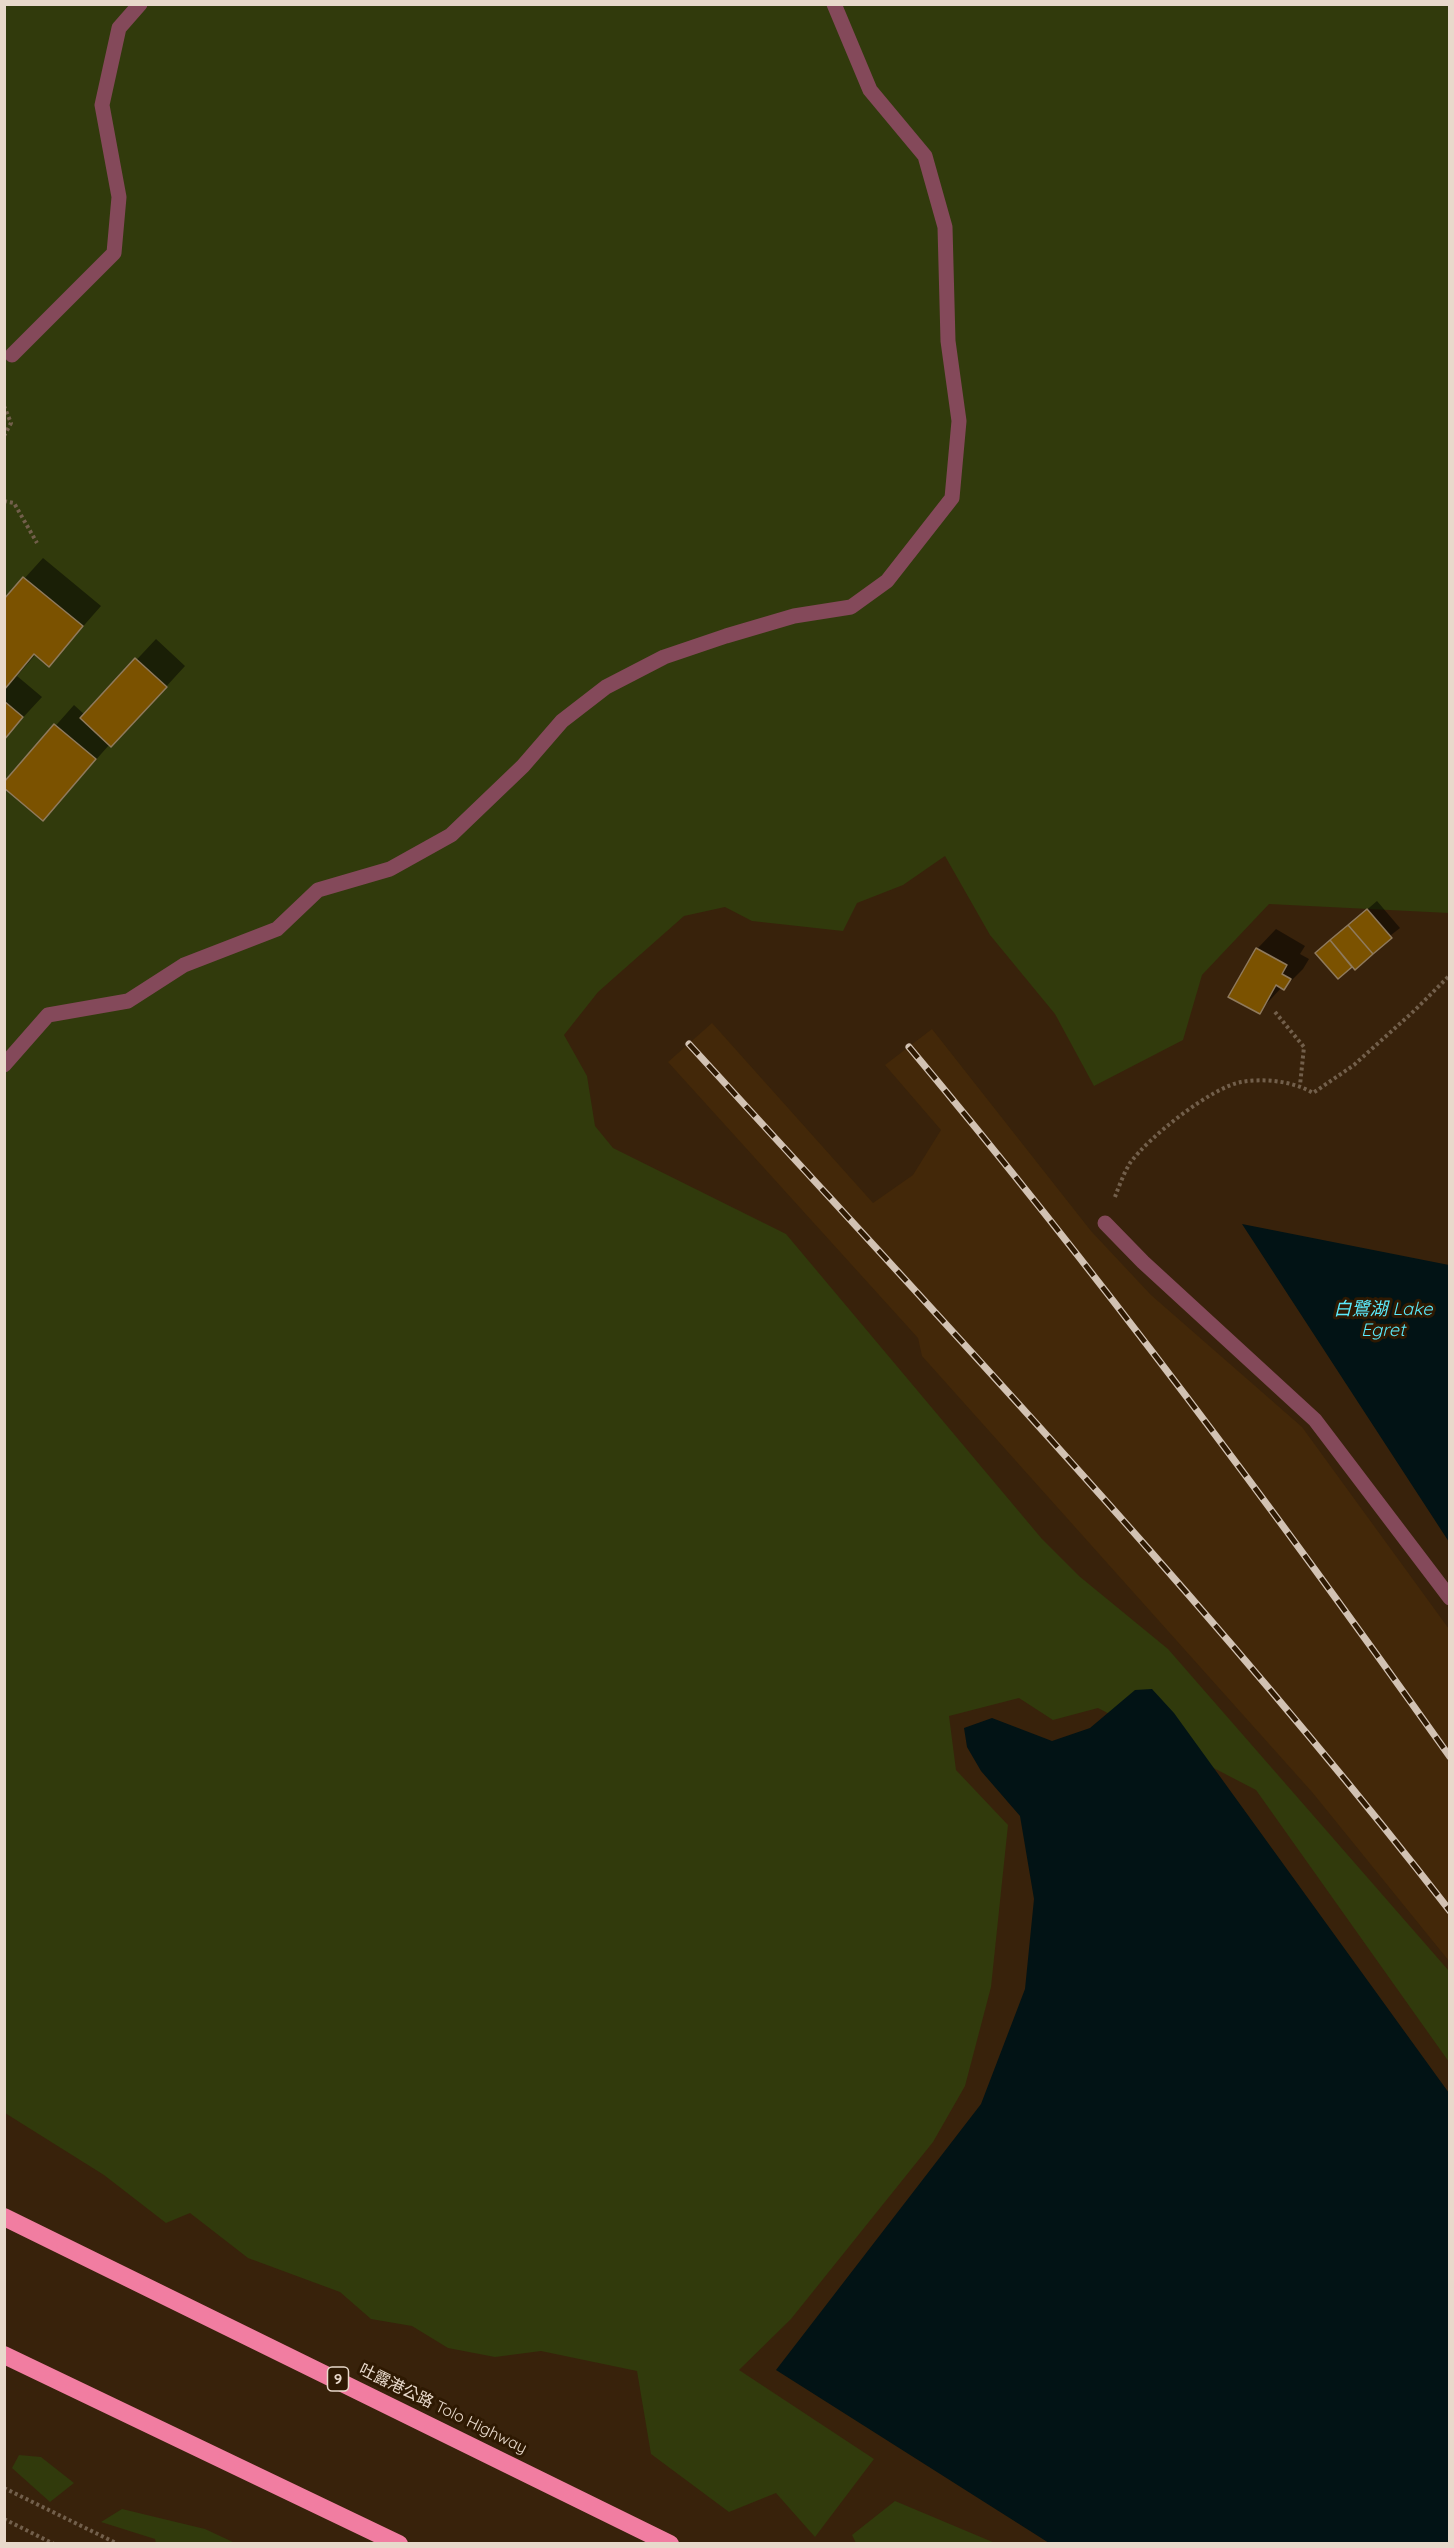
<!DOCTYPE html>
<html>
<head>
<meta charset="utf-8">
<style>
  body { margin:0 }
  #map { position:relative; width:1454px; height:2548px; overflow:hidden; background:#38220b; font-family:Quicksand,sans-serif }
  canvas { display:block }
  .frame { position:absolute; inset:0; border:6px solid #e8d9cb; pointer-events:none }
</style>
</head>
<body>
<div id="map">
<canvas width="1454" height="2548"></canvas>
<div class="frame"></div>
</div>
<script>
const ctx = document.querySelector('canvas').getContext('2d');
ctx.lineJoin = 'round';
function fillPath(path, color) { ctx.fillStyle = color; ctx.fill(path, 'evenodd'); }
function stroke(path, color, width, dash) { ctx.strokeStyle = color; ctx.lineWidth = width; ctx.lineCap = dash ? 'butt' : 'round'; ctx.setLineDash(dash || []); ctx.stroke(path); }
function label(font, color, halo, rows, align = 'center') {
  ctx.font = font + ' Quicksand,"Noto Sans TC",sans-serif'; ctx.lineWidth = 6; ctx.setLineDash([]); ctx.textBaseline = 'middle'; ctx.strokeStyle = halo; ctx.fillStyle = color; for (const [text, x, y, turn = 0] of rows) {
    ctx.save(); ctx.translate(x, y); ctx.rotate((+turn || 0) * Math.PI / 180); ctx.textAlign = isNaN(turn) ? turn : align; if (halo) ctx.strokeText(text, 0, 0); ctx.fillText(text, 0, 0); ctx.restore();
  }
}
fillPath(new Path2D(`
  M712 1023 873 1203 913 1175 941 1130 885 1065 932 1029 1091 1231 1151 1295 1302 1427 1449 1629V1961L1312 1792 922 1356 918 1338 668 1062Z`), '#432809');
fillPath(new Path2D(`
  M4 5H1449V913L1269 904 1202 975 1183 1040 1094 1086 1055 1014 990 935 945 856 903 885 857 903 843 931 752 921 725 907 684 916 598 992 564 1035 587 1076 595 1126 613 1148 786 1234 1042 1539 1079 1576 1168 1649 1449 1971V2062L1256 1790 1098 1708 1053 1720 1019 1698 949 1716 956 1770 1008 1825 991 1987 965 2086 933 2142 791 2319 739 2370 874 2459 815 2537 776 2493 729 2512 651 2454 637 2371 541 2351 495 2357 448 2348 412 2326 371 2319 340 2292 248 2258 190 2213 166 2223 104 2175 5 2113Z
  M19 2455 41 2457 74 2483 50 2502 12 2468Z
  M895 2501 995 2543H856L852 2535Z
  M122 2509 205 2529 235 2543H156L155 2539 101 2522Z`), '#313a0c');
fillPath(new Path2D(`
  M1242 1224 1449 1265V1542Z
  M1152 1689 1174 1713 1449 2093V2543H1049L776 2370 981 2104 1025 1989 1034 1899 1020 1816 981 1771 967 1747 964 1728 992 1718 1052 1741 1090 1728 1135 1690Z`), '#021315');
fillPath(new Path2D(`
  M43 558 101 606 49 665 36 654 17 676 42 697 4 738V601Z
  M156 639 185 666 131 725 110 744 43 819 4 784 74 705 85 715Z
  M1377 901 1400 928 1338 977 1327 944Z
  M1276 929 1305 946 1300 954 1309 959 1303 969 1284 988 1282 987 1259 1012 1257 949Z`), '#0007');
const building = new Path2D(`
  M23 577 83 626 49 667 34 654 4 690V599Z
  M135 658 167 687 111 747 80 718Z
  M4 701 23 717 4 740Z
  M54 724 96 759 43 821 4 788V782Z
  M1367 909 1392 938 1373 954 1348 925Z
  M1348 925 1373 954 1355 970 1330 940Z
  M1330 940 1352 967 1338 979 1315 953Z
  M1256 948 1287 965 1282 974 1291 979 1284 990 1276 985 1260 1014 1228 997Z`);
fillPath(building, '#7b5200');
stroke(building, '#8f7a5d', 1.5);
stroke(new Path2D(`
  M4 406 11 423 4 436
  M4 501 14 503 37 543
  M1275 1012 1304 1047 1300 1085
  M1115 1197C1119 1186 1124 1173 1130 1163 1148 1138 1210 1088 1241 1082 1264 1078 1293 1081 1313 1093L1354 1065 1415 1010 1450 975
  M4 2488 118 2544
  M4 2519 54 2544`), '#725f4b', 4, [3, 3]);
stroke(new Path2D(`
  M12 355 114 253 119 197 102 105 119 28 140 4
  M4 1065 48 1015 128 1001 184 965 277 929 318 890 390 869 451 835 523 766 562 721 606 687 664 657 726 636 794 616 851 607 887 581 952 498 959 421 948 341 945 227 925 156 870 90 834 4
  M1105 1223 1143 1262 1315 1420 1450 1598`), '#84495a', 15);
stroke(new Path2D(`
  M4 2217 670 2544
  M4 2355 399 2544`), '#f17da1', 18);
const rail = new Path2D(`
  M689 1044C948 1328 1214 1607 1450 1911
  M909 1047C1100 1275 1277 1514 1450 1757`);
stroke(rail, '#d2c2b3', 7);
stroke(rail, '#2e1902', 4.5, [14]);
for (const [x, y, w] of [
  [338,2379,21]
]) { const box = new Path2D(); box.roundRect(x - w / 2, y - 12, w, 24, 4.5); ctx.fillStyle = '#2e1902'; ctx.fill(box); stroke(box, '#e8d9cb', 1.5); }
label('bold 15px', '#e8d9cb', null, [
  ["9",338,2379]
]);
label('16px', '#e8d9cb', '#2e1902', [
  ["吐露港公路 Tolo Highway",443,2409,26]
]);
label('italic 18px', '#5beafb', '#2e1902', [
  ["白鷺湖 Lake",1383,1310],
  ["Egret",1383,1331]
]);
</script>
</body>
</html>
